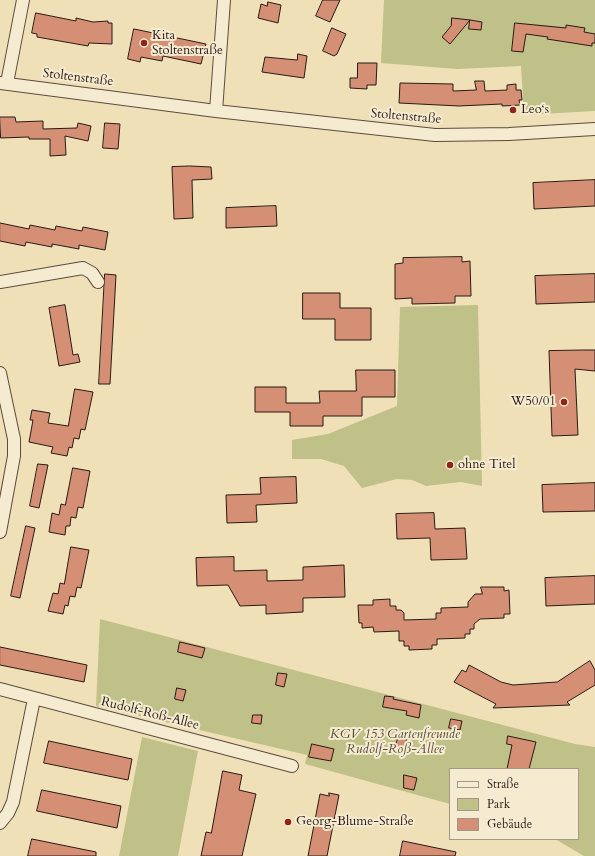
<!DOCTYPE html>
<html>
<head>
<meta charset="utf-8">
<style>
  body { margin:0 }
  #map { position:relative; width:595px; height:856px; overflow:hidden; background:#efe0b7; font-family:Cardo,serif }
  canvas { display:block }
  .legend { position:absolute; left:449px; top:768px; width:130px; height:72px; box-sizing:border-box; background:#f5ebd0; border:1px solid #a39785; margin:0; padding:5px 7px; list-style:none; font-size:12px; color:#291a15 }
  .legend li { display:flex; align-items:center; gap:8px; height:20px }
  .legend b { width:20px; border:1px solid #a39785 }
</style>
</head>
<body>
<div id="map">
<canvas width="595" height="856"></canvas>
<ul class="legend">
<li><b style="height:5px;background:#f5ebd0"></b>Straße</li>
<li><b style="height:11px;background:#c0c089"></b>Park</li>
<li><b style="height:11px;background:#d48f74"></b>Gebäude</li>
</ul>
</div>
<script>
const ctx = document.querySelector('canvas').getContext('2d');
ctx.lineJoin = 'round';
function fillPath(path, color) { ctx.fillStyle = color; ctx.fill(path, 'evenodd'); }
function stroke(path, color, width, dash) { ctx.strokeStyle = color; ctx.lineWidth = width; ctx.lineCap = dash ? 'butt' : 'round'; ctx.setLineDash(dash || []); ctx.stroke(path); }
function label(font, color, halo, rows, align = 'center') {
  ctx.font = font + ' Cardo,serif'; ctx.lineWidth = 4; ctx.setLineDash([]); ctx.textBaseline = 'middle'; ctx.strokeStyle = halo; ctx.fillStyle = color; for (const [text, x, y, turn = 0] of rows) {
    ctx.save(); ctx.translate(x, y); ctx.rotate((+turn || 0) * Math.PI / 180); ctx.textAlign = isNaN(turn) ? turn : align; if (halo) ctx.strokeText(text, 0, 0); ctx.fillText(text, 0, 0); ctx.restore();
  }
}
fillPath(new Path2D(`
  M384 0H595V111L524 115 521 66 457 69 381 63Z
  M478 305 482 486 461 482 426 486 412 480 397 479 362 488 344 466 321 459H292V440L328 434 397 406 400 307Z
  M100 619 575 744 595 747V856H584L555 839H578V769H450V804L305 764 307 755 96 706Z
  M142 737 198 751 178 856H119Z`), '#c0c089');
const building = new Path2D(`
  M323 0H340L330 22 316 16Z
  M268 2 281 5 278 23 258 18 261 4 267 6Z
  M36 13 76 21V18L93 22 108 21V23H112V44L89 43 88 46 37 37V34L32 33Z
  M452 18 470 20 450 44 442 37 451 26Z
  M470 20 482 22 481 30 469 29Z
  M515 23 566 28V25L585 28 584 32 595 34V43H592V46L547 39 548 37 526 34 523 52 512 51Z
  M332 28 346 34 337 54 334 56 323 51Z
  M134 29 206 44 201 64 163 56 162 61 141 57 140 62 128 59Z
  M298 54 307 56 304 78 262 72 265 57 297 60Z
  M358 63H377L376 85H367V89L350 88V78H357Z
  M475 81H484L485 91 507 90V85L516 84V90H521L522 100H519L520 105 502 106V104L459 106 399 103 400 83 453 84V91L476 90Z
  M0 117H15L16 122 43 121V129L77 128 78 123 91 126 88 141 65 136 66 155 50 156V139H29V137L1 138Z
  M105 123 120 124 118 149 103 148Z
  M190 166 211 167 212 179 192 180 193 218 174 219 172 167Z
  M595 180V206L534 209 533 183Z
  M276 206 277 226 226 228V208Z
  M0 223 29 229 30 225 55 230 56 226 82 231 83 227 108 232 105 250 79 245V249L52 244V247L26 242 25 246 0 241Z
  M462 257V262L470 261 471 296H455V303L412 304V298L395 299V264L403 263V258Z
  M105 274 116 275 110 384H99Z
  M595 274V302L536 304 535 276Z
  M303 293H340V308H371V340H335V319H303Z
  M65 305 73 355 78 354 80 362 59 366 49 308Z
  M583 350H595V371L575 369 578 435 552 436 549 351Z
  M356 370H395V397H362V416H323V426H290V412H255V387H286V403H320L319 391H356Z
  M75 389 93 392 85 430 81 429 79 439 74 438 72 448 69 447 67 456 51 453 53 447 29 442 33 420H30L32 410 50 413 48 423 68 426Z
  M38 464 48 465 39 508 30 506Z
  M73 468 90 471 83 508 78 507 76 518 71 517 70 526H66L65 535 49 532 52 513 59 515 61 504 65 505Z
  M296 477 297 503 256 505 257 522 227 523 226 495 261 494 260 478Z
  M595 483V511L543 512 542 485Z
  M434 513 435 529 465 528 467 559 431 560 430 538 397 539 396 514Z
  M26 526 35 528 20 598 11 596Z
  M71 547 89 550 81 588 77 587 75 597 70 596 68 606 65 605 63 614 48 611 53 593 58 594 60 583 64 584Z
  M234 557V571L267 570V581L303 580V567L344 565 345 597 303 598V612L266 614V605L240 606 228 585 197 586 196 558Z
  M595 576V604L546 606 545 578Z
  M481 587H504V591L509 590 510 614H504V618L480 619 474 624V629H470V634H465V638L437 639V645H432V649L409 650V646H404V641H399V631L374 632 373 627 362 628V623H359L358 605H373V600L390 599V606H396V610H401L404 613V620L436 619V613H441V608L468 607V602L475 594H482Z
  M180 642 205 648 202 658 178 652Z
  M0 647 87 665 84 682 0 665Z
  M590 661 595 670V685L567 702 570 705 493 708 496 704 454 682 462 670 466 672 469 665 501 682 513 685 557 682Z
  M278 673 287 674 284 687 276 685Z
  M177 688 186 690 183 701 175 699Z
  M385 696 394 697 393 699 421 705 419 718 406 715 407 711 383 707Z
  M253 715H262L261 724 252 723Z
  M451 719 462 721 460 730 449 728Z
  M508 736 536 742 529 769H507L512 745 507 744Z
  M398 738 407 740 405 748 396 746Z
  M49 741 132 759 128 780 44 763Z
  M312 744 334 749 331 761 309 757Z
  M223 771 242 775 239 790 256 794 242 856H201L206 832 211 833Z
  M404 775 417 778 414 790 404 788Z
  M42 790 121 806 117 828 37 811Z
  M329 793 339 795 327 856H308L320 794 329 796Z
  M32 839 96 852V856H28Z
  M403 841 456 852 455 856H400Z`);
fillPath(building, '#d48f74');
stroke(building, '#291a15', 1);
const minor = new Path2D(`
  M0 83 216 111 435 135 509 134 595 129
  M7 83 23 0
  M216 111 224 0
  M0 282 83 268 92 273 98 282
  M0 373 14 439V456L0 532
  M0 689 292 766
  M0 823 8 813 13 802 34 699`);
stroke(minor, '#5a4c3e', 14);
stroke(minor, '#f5ebd0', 12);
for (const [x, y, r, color] of [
  [144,43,4,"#8f2418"],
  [513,110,4,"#8f2418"],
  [564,402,4,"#8f2418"],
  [450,465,4,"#8f2418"],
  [288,822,4,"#8f2418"]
]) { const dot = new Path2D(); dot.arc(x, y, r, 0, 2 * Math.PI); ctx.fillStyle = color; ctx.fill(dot); stroke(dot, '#f5ebd0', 1.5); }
label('13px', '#291a15', '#f5ebd0', [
  ["Kita",152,36],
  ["Stoltenstraße",152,51],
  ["Leo‘s",521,110],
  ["W50/01",556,402,"right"],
  ["ohne Titel",458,465],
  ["Georg-Blume-Straße",296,822]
], 'left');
label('13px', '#291a15', '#f5ebd0', [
  ["Stoltenstraße",78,78,7],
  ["Stoltenstraße",406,117,5],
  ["Rudolf-Roß-Allee",150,714,14]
]);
label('italic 13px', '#564c38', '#f5ebd0', [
  ["KGV 153 Gartenfreunde",395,735],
  ["Rudolf-Roß-Allee",395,750]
]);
</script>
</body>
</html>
